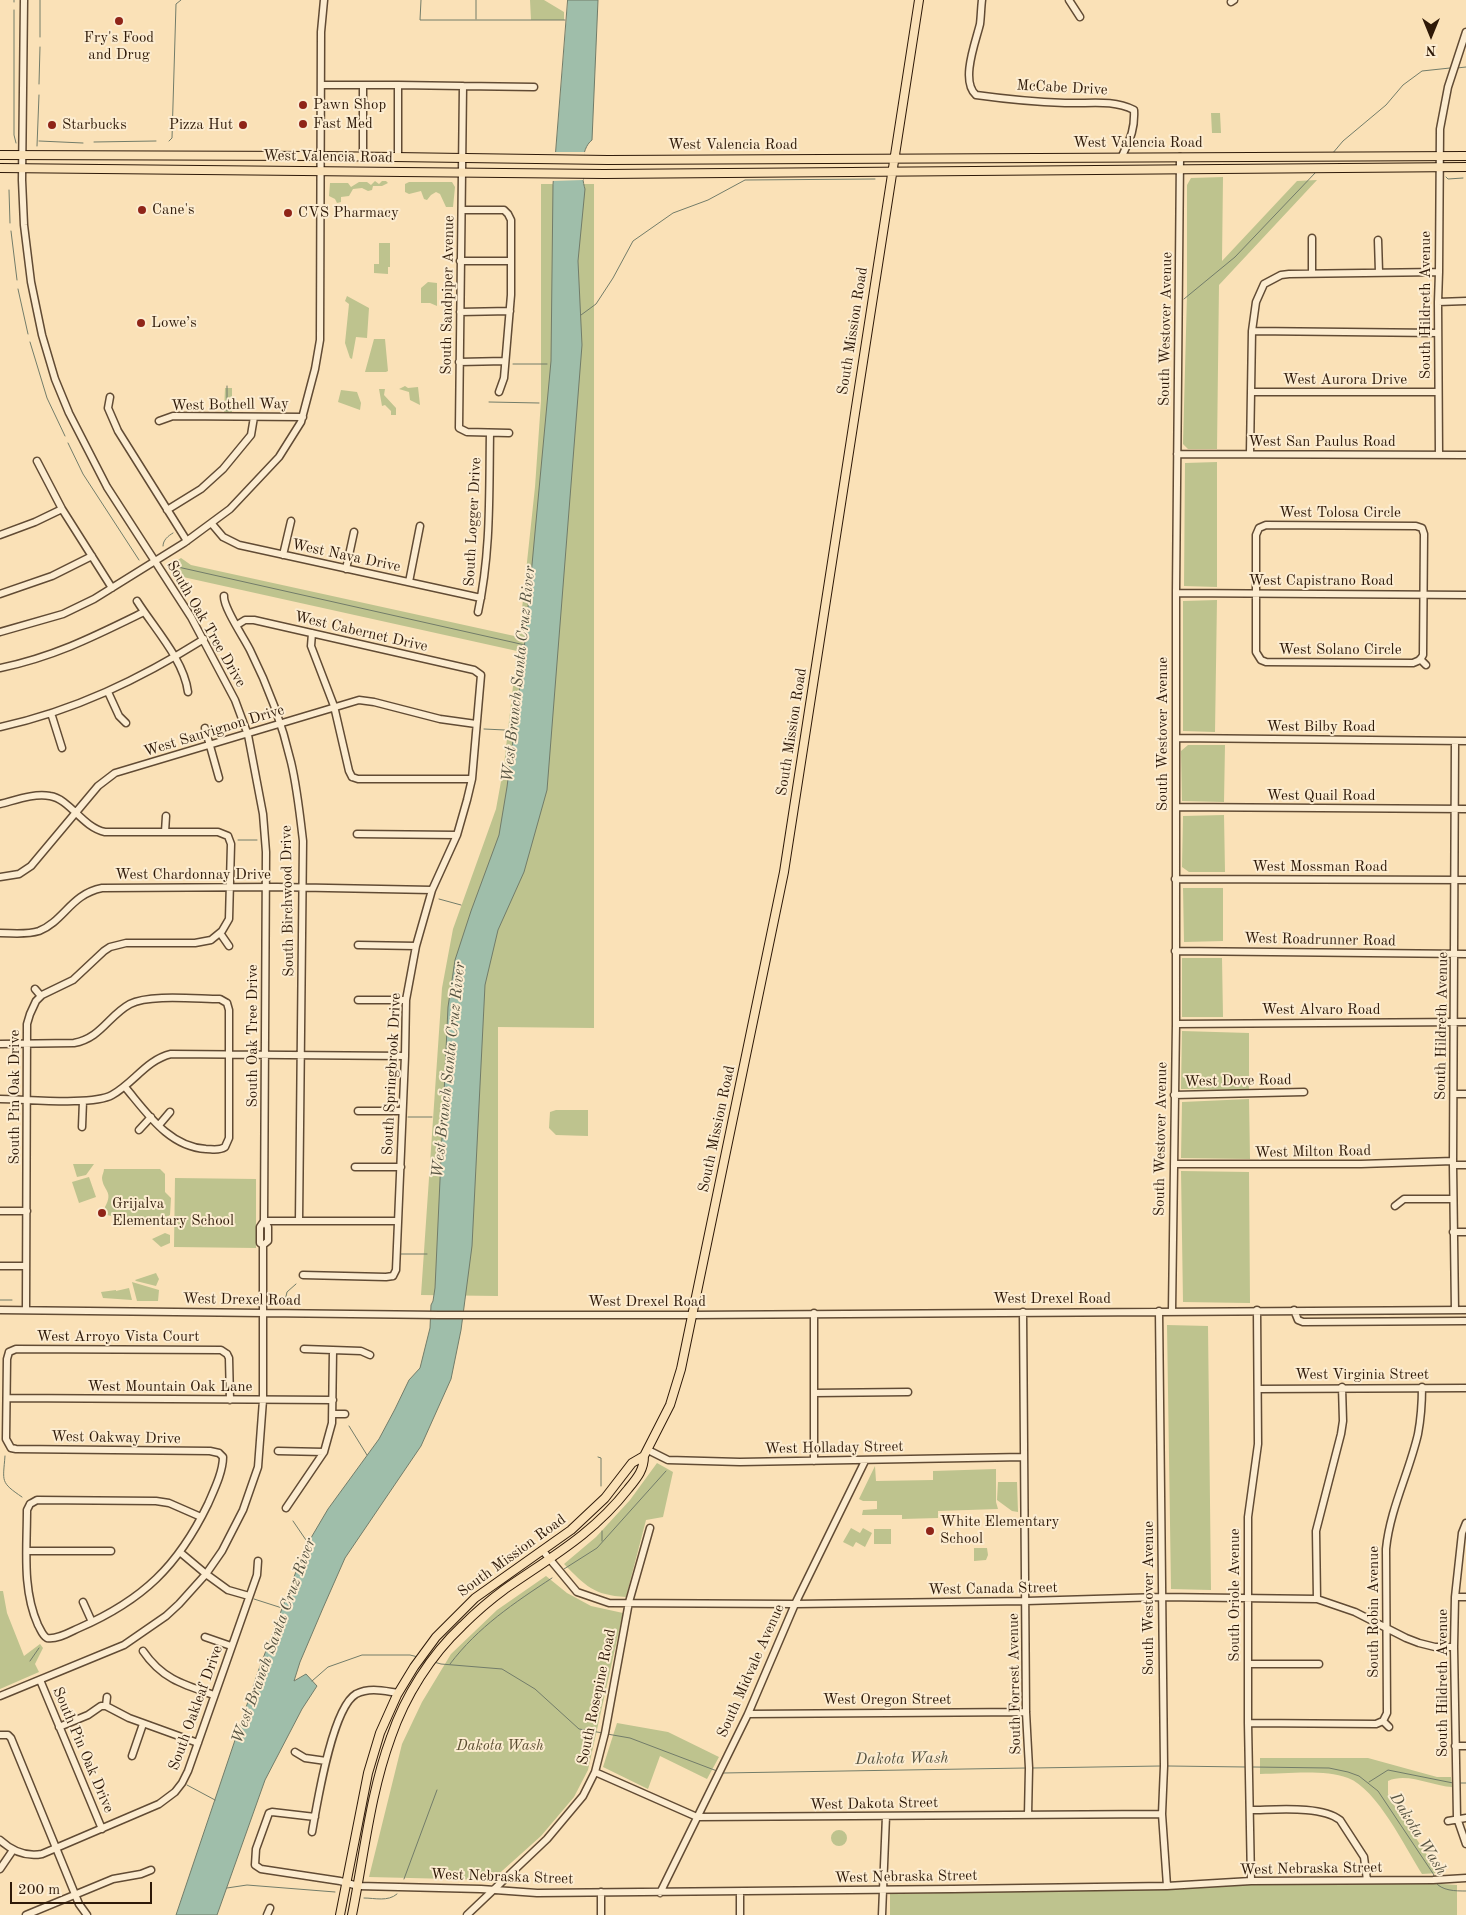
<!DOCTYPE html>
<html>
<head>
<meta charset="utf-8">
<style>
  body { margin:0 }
  #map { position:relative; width:1466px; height:1915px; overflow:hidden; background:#fae1b7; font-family:"Old Standard TT",serif }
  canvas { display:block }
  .north { position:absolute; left:1406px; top:10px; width:50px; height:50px; -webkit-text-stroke:4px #fcecd0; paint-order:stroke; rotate:180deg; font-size:14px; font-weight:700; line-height:20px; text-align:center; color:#2e1908 }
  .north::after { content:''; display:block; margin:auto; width:18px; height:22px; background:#2e1908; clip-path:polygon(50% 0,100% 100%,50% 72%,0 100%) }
  .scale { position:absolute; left:10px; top:1882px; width:142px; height:22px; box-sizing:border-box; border:2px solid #2e1908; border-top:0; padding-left:6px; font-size:15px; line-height:18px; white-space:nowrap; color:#2e1908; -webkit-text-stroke:4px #fcecd0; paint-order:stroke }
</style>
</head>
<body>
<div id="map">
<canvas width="1466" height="1915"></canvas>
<div class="north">N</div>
<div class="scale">200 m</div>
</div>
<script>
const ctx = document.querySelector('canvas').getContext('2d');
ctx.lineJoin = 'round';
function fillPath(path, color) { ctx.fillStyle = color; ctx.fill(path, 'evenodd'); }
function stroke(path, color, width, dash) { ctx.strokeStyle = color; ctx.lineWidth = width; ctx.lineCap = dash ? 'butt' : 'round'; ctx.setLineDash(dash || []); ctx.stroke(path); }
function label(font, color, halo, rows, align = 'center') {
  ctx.font = font + ' "Old Standard TT",serif'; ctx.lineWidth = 4; ctx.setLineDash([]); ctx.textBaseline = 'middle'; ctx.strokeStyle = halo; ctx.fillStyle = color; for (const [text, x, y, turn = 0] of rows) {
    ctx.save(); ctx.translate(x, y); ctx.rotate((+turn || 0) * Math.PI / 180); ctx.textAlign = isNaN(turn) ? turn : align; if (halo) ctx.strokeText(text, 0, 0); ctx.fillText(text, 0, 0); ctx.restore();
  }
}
fillPath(new Path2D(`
  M530 0H544L564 12V20H531Z
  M1211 113H1220L1221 133H1212Z
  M1223 177 1222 261 1297 181 1317 180 1219 285 1217 449H1188L1183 444 1187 294V185L1191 178Z
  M375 181 379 184 382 181H386L388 183 382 186H373L372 190 368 191 362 188 353 189 349 196 341 197V202L337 203 335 199 329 196 330 183H348L351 187 359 182H367L371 185Z
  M409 182H452L455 187 453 207H446L440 194 436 192 431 195 427 200 424 199 421 191 409 194 405 192V184Z
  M541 184H594V1028L498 1027V1296L421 1295 442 988 453 929 496 809 504 765 517 651 174 575 171 564 181 558 191 565 519 637 535 487 541 401Z
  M379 243H390V267H388V274L374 273V264H379Z
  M428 282 437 283V306L430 303H421V288Z
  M347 296 369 308 367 338 356 337 352 359 350 358 345 343 349 304 345 301Z
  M374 339H385L388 371 386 372H365Z
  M405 386 408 388 418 387 420 405 410 400 409 392 399 389Z
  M225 388H232V412H224Z
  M379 389H385L384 395 396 408V415H391V411L385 405 382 406Z
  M341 390 357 392 361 403 360 410 338 402Z
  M1217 462V587L1184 586 1185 463Z
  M1217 600 1215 732 1183 731V601Z
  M1188 745H1225L1224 802 1182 801 1181 751Z
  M1224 815 1225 872H1189L1182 867 1183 816Z
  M1183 888H1223V941L1184 942Z
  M1182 958H1222L1223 1017H1182Z
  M1182 1031 1249 1033V1090L1181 1089Z
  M1249 1099 1250 1159 1181 1158 1182 1102Z
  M556 1110H588V1136L556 1135 549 1128 550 1112Z
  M73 1164H94L86 1175 77 1177Z
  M104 1169H160L165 1174V1192L171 1198 170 1215 157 1223 144 1226 129 1220 107 1215 105 1207C114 1191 103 1191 102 1178 102 1175 104 1172 104 1169Z
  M1181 1171 1249 1172 1250 1303 1183 1302Z
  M89 1177 96 1197 79 1203 72 1182Z
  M175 1178 256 1179V1248L174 1247Z
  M165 1233 170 1235V1243L161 1247 152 1239Z
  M156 1273 159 1279 156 1286 136 1281 135 1280Z
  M132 1282 159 1290 158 1301H137Z
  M129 1288 132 1300 103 1298 101 1292 116 1290V1291Z
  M1167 1325 1208 1326 1211 1590 1171 1589Z
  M657 1463 673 1472 663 1517 646 1520 626 1597C593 1595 586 1586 564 1564L596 1537 630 1500Z
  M875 1466 876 1481 933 1480V1471L996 1469V1502L998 1509 938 1511V1518L902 1519V1515H862L863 1510 877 1509V1501H863L859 1499Z
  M998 1482H1017L1018 1512 1012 1511 997 1500Z
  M851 1528 860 1533 863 1528 872 1533 865 1547 856 1542 853 1547 843 1542Z
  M874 1529H891V1544H874Z
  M974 1548H987L988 1555 986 1560 974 1561Z
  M546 1576 567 1593 591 1606 623 1613 588 1770 574 1797 541 1836 492 1880 369 1877 402 1744 422 1702 451 1654 497 1610Z
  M0 1591H3L7 1613 24 1656 40 1644 43 1648 35 1664 39 1672 0 1689Z
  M617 1723 668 1732 719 1757 707 1779 660 1756 648 1789 603 1767Z
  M1260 1758H1368L1437 1777H1451L1452 1787C1432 1786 1407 1772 1388 1781V1794L1394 1805 1439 1873 1422 1874C1405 1847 1377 1789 1348 1778 1323 1769 1286 1774 1260 1774Z
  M831 1838a8 8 0 1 1 16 0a8 8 0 1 1-16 0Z
  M1426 1883 1457 1885V1915H890V1894L1154 1889 1250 1884Z`), '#bec38e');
const water = new Path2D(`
  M568 0H598L592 140C580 149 581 176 585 189L578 261 582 345 547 790 524 872 498 930 485 985 472 1246 461 1330 451 1379 421 1446 345 1558 323 1608 300 1662 294 1681 306 1674 317 1686 302 1709 265 1780 217 1915H176L259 1669 305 1548 328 1509 379 1439 395 1409 409 1380 420 1368 430 1328 431 1305 433 1301 435 1288 448 1007 455 960 471 911 499 835 507 787 523 661 551 361 553 185Z`);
fillPath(water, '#9fbeaa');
stroke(water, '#727c69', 1);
fillPath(new Path2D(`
  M553 152H585L583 180 552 181Z`), '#fae1b7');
stroke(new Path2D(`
  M14 0V2
  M421 0 420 20H565
  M476 0V19
  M14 10V135L16 143
  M40 37V0
  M1457 68 1466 67
  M39 84 40 47
  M39 141 83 143
  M169 141 172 138 176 4 181 0
  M94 142 156 141
  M37 146 39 95
  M1332 154 1343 141 1386 105 1403 85 1422 71 1450 68
  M1446 177 1448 179 1463 178
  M9 190 10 223
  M11 231 17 280
  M18 289 28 334
  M1184 299 1235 257 1316 172
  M581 315 596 304 613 278 633 241 673 213 708 200 745 180 875 179
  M30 342 47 398 65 436
  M513 364H547
  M489 402 539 403
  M227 411V386
  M68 443 83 474 139 560
  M163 546C163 540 168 536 173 533
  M172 562 177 567
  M169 565 525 645
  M484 729 505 730
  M238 840H257
  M439 899 461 905
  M408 1117H432
  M401 1254H427
  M0 1300H12
  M284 1305 287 1292 296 1284
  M349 1426 367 1455
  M5 1456C3 1482 0 1482 22 1497
  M598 1457 601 1458V1486
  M293 1521 308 1543
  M602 1541V1531
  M564 1569 597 1548 666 1471
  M254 1599 282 1608
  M30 1661 39 1648
  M434 1662 441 1664 502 1669 535 1689 579 1729 603 1733
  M450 1664C478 1627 514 1603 552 1578
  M312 1681 328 1667 362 1655H410L418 1657
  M607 1734 630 1738 717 1771
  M1168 1766 1246 1767
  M1253 1767 1329 1768 1348 1772 1359 1776 1378 1791 1434 1875 1433 1879
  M1033 1768 1161 1766
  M723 1773 1026 1768
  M1369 1782 1388 1770 1453 1783
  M1459 1783H1466
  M187 1785 215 1800
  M404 1879 437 1790
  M1435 1882C1442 1891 1455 1891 1466 1891
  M227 1888 247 1885 335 1892
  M364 1898C375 1898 388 1902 397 1894`), '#727c69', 1);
const minor = new Path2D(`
  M24 0 22 180 24 225 31 282 42 335 55 379 69 413 107 487 191 617 235 700 248 735 263 814 266 852 264 1221H398
  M982 0C981 8 981 16 980 24 976 41 960 81 976 95 1005 99 1035 102 1065 103 1089 104 1112 99 1134 110 1135 130 1130 139 1122 156
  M1069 0 1080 17
  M1231 2 1234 0
  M321 85H363V156
  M363 85H398V157
  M398 85 463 86 459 428 467 432 509 433
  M463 86 534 87
  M462 210H504L508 214 511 220V295L504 378 499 392
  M1312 238V272
  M1378 240 1379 272
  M460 261H510
  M1438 302 1466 301
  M460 312 510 311
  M1252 331 1438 333
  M459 362 505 361
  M1252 392H1438
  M110 397 108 408 118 431 187 541
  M159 421 173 416 303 417
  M1250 453 1252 331 1256 302 1264 284 1281 275 1289 274 1439 272
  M1177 454 1466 455
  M1439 455 1438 302 1439 272 1440 129 1448 87 1466 32
  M37 461 62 509 112 588
  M167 510 201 489 223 469 251 435 254 417
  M212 524 223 537 239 545 481 598
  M1266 525 1416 526 1422 528 1424 534 1423 655 1420 660 1413 663 1266 662 1261 660 1256 652V535L1259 528Z
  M0 535 35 522 62 509
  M283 555 291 521
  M346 569 354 532
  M409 582 420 526
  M1176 593 1466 595
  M0 594 52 576 92 556
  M224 596C223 607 244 638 250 650 268 686 282 723 291 762 297 787 300 815 303 841L299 1221
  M137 601C154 628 184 660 188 692
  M478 612C491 553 489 493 490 433
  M237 625 245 620H254L474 670 481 675 472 779 467 800 457 835 432 890 416 946 406 1000 405 1056 396 1270 393 1276
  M0 632 63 614 94 599 184 543 230 509 279 457 301 422 315 369 320 340 321 32 324 0
  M312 633 311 646 334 706 349 771 352 777
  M1420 659 1426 665
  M0 668C54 657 95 636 144 612
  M108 692 119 716 126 723
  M51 713 62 748
  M0 727C74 711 140 679 204 639
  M205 728 219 778
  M1176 738 1466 741
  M1455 741 1453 1165 1455 1310
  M352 777 358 779H472
  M0 804C16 800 34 793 50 796 70 799 82 827 105 832H218L228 836
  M1176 807 1466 809
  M165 832 166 816
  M357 834 457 835
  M0 877 19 874 31 866 98 786 115 773 359 700 374 702 440 719 476 724
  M1175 879 1466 880
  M0 933C13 933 26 935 39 931 64 921 71 894 102 888L277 887 432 890
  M220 933 229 946
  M358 945 416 946
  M1175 951 1466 954
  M35 989 41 996
  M358 1000H406
  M1176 1024 1466 1022
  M0 1044 74 1043C101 1038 108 1016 130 1004 149 994 197 999 220 999L227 1003
  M125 1087C147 1113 169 1147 206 1149 212 1149 219 1151 225 1147L229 1138V1010L227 1003
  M1454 1094H1466
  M1174 1095 1304 1092
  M0 1099C26 1099 92 1106 112 1095 134 1083 146 1060 171 1054L405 1056
  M358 1111H402
  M159 1125 170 1112
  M82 1127 83 1101
  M139 1130 151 1117
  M1174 1164H1361L1453 1161
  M1453 1165H1466
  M355 1167H401
  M1395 1206 1404 1199H1453
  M0 1211H27
  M1453 1232H1466
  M0 1266H25
  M303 1275 386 1277 393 1276
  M0 1310 439 1315H692L1466 1310
  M26 1310 27 1024 30 1014 36 1001 42 995 73 980 104 951 110 947 126 943H195L211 940 222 931 229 919 231 844 228 836
  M1294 1310 1298 1320 1303 1322 1466 1321
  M1159 1311 1164 1766 1162 1814 1167 1886
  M1172 1311 1176 1024V593L1180 157
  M1023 1312 1026 1712 1029 1768 1028 1815
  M304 1349 361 1351 370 1355
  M9 1352 7 1359 6 1439 11 1448 16 1449 210 1451 219 1453 223 1457C223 1472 214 1490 208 1504 178 1566 143 1600 79 1628 70 1632 57 1640 47 1638
  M9 1352 16 1349 221 1350 227 1354
  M227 1354 229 1358 230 1400
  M1258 1389 1466 1388
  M814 1393 908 1392
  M7 1398 333 1400
  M333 1414H345
  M648 1450 668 1460 740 1462 1024 1457
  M278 1451 324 1452
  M814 1461V1313
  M30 1504 37 1500 156 1501 169 1503 201 1517
  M30 1504 27 1510C27 1549 22 1589 38 1625 41 1630 42 1635 47 1638
  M286 1508 324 1452 332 1423 333 1351
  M1466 1523 1462 1533 1455 1597 1454 1647 1457 1818 1466 1844
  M27 1551H111
  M543 1551 577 1592 609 1603 795 1604 1026 1601 1162 1597 1317 1599 1355 1612 1406 1638 1419 1643 1435 1647H1454
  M181 1553 206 1574 228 1590 249 1596
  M1455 1597H1466
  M1317 1599 1316 1531 1341 1434 1343 1421 1342 1387
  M83 1602 92 1622
  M205 1637 231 1646
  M143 1651C162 1679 184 1685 214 1695
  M1248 1664H1319
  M40 1680 102 1829
  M0 1696 124 1645 166 1616 179 1604 206 1574 222 1551 243 1510 258 1467 263 1400V1245L260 1243V1227L264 1221 268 1227V1241L263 1245
  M106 1706 107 1697
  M748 1714 1026 1712
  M1383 1721 1387 1713 1386 1549C1390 1509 1409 1473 1418 1434 1421 1418 1422 1403 1422 1387
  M1383 1721 1389 1727
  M1248 1723 1376 1724 1383 1721
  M59 1727 88 1715 101 1706H106L129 1718 198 1743
  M0 1735H8L11 1738 79 1904 87 1915
  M1455 1746H1466
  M295 1752 305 1758 326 1761
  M132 1756 143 1724
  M595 1772 697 1817 1162 1814
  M1250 1810C1274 1810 1321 1805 1340 1820L1364 1857 1367 1880
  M315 1817 272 1812 269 1813 256 1849 255 1865 261 1869 340 1881 358 1886 481 1889 537 1893 953 1889 1167 1886 1251 1881 1433 1880 1466 1878
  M1448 1821 1466 1818
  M312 1832C317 1804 332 1708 356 1694 370 1687 384 1691 398 1693
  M0 1840C12 1851 26 1857 42 1854L159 1804 175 1792 182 1783 188 1771 257 1575 258 1561
  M0 1869 13 1850
  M1251 1881 1248 1723V1517L1258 1444 1257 1310
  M740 1892V1915
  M660 1893 748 1714 795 1604 865 1461
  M26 1915 113 1879 141 1874 151 1870
  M267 1915 270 1908
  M467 1915 547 1839 583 1796 595 1772 605 1733 629 1602 650 1528
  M601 1915V1892
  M882 1915 886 1816`);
const major = new Path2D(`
  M0 155 322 156 608 160 1466 156
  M0 168 604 174 1466 167
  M340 1915 368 1773 380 1733 397 1695 414 1667 436 1637 475 1598 571 1530 605 1498 632 1463 644 1456 670 1405 681 1369 784 872 919 0
  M352 1915C364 1856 370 1794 391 1737 405 1696 431 1655 462 1626 475 1613 490 1600 505 1589 551 1557 593 1534 628 1489 637 1478 644 1470 644 1456`);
stroke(minor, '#614b34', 9);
stroke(major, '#2e1908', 10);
stroke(minor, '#fcecd0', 6);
stroke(major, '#fae1b7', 8);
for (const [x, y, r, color] of [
  [119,21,5,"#8f2418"],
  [303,105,5,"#8f2418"],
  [303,124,5,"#8f2418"],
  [52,125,5,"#8f2418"],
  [243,125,5,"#8f2418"],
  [142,210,5,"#8f2418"],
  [288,213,5,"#8f2418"],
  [141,323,5,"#8f2418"],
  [102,1213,5,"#8f2418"],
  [930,1531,5,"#8f2418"]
]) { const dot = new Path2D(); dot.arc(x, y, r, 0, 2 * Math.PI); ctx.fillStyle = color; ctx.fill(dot); stroke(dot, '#fcecd0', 2); }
label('15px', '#2e1908', '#fcecd0', [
  ["Fry's Food",119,38,"center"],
  ["and Drug",119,55,"center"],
  ["Pawn Shop",313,105],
  ["Fast Med",313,124],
  ["Starbucks",62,125],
  ["Pizza Hut",233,125,"right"],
  ["Cane's",152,210],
  ["CVS Pharmacy",298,213],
  ["Lowe’s",151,323],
  ["Grijalva",112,1204],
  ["Elementary School",112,1221],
  ["White Elementary",940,1522],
  ["School",940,1539]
], 'left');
label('15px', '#2e1908', '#fcecd0', [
  ["McCabe Drive",1062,88,3],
  ["West Valencia Road",1138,143],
  ["West Valencia Road",733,145],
  ["West Valencia Road",328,157,1],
  ["South Sandpiper Avenue",448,295,-89],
  ["South Hildreth Avenue",1426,305,-90],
  ["South Westover Avenue",1166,329,-89],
  ["South Mission Road",853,331,-81],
  ["West Aurora Drive",1345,380],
  ["West Bothell Way",230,405,-1],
  ["West San Paulus Road",1322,442],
  ["West Tolosa Circle",1340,513],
  ["South Logger Drive",473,522,-87],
  ["West Nava Drive",346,556,12],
  ["West Capistrano Road",1321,581],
  ["South Oak Tree Drive",206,624,60],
  ["West Cabernet Drive",361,632,13],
  ["West Solano Circle",1340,650],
  ["West Bilby Road",1321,727],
  ["West Sauvignon Drive",214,731,-17],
  ["South Mission Road",792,732,-81],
  ["South Westover Avenue",1163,734,-90],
  ["West Quail Road",1321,796],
  ["West Mossman Road",1320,867],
  ["West Chardonnay Drive",193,875],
  ["South Birchwood Drive",288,901,-91],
  ["West Roadrunner Road",1320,940,1],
  ["West Alvaro Road",1321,1010],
  ["South Hildreth Avenue",1442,1026,-89],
  ["South Oak Tree Drive",253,1036,-90],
  ["South Springbrook Drive",392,1074,-87],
  ["West Dove Road",1238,1081,-1],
  ["South Pin Oak Drive",15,1097,-90],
  ["South Mission Road",717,1129,-78],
  ["South Westover Avenue",1161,1139,-89],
  ["West Milton Road",1313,1152,-1],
  ["West Drexel Road",1052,1299],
  ["West Drexel Road",242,1300,1],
  ["West Drexel Road",647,1302],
  ["West Arroyo Vista Court",118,1337],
  ["West Virginia Street",1362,1375],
  ["West Mountain Oak Lane",170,1387],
  ["West Oakway Drive",116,1438,1],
  ["West Holladay Street",834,1448,-1],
  ["South Mission Road",512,1556,-36],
  ["West Canada Street",993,1589,-1],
  ["South Oriole Avenue",1235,1595,-90],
  ["South Westover Avenue",1149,1598,-90],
  ["South Robin Avenue",1374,1612,-90],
  ["South Midvale Avenue",751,1671,-66],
  ["South Hildreth Avenue",1443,1683,-90],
  ["South Forrest Avenue",1015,1684,-91],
  ["South Rosepine Road",597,1697,-78],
  ["West Oregon Street",887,1700],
  ["South Oakleaf Drive",196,1708,-70],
  ["South Pin Oak Drive",83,1750,67],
  ["West Dakota Street",874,1804,-1],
  ["West Nebraska Street",1311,1869,-1],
  ["West Nebraska Street",502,1877,2],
  ["West Nebraska Street",906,1877,-1]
]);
label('italic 15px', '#594c30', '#fcecd0', [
  ["Dakota Wash",500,1746]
]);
label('italic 16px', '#565341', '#fcecd0', [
  ["West Branch Santa Cruz River",519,674,-84],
  ["West Branch Santa Cruz River",449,1070,-84],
  ["West Branch Santa Cruz River",274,1641,-70],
  ["Dakota Wash",902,1759,-1],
  ["Dakota Wash",1418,1834,58]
]);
</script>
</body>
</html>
